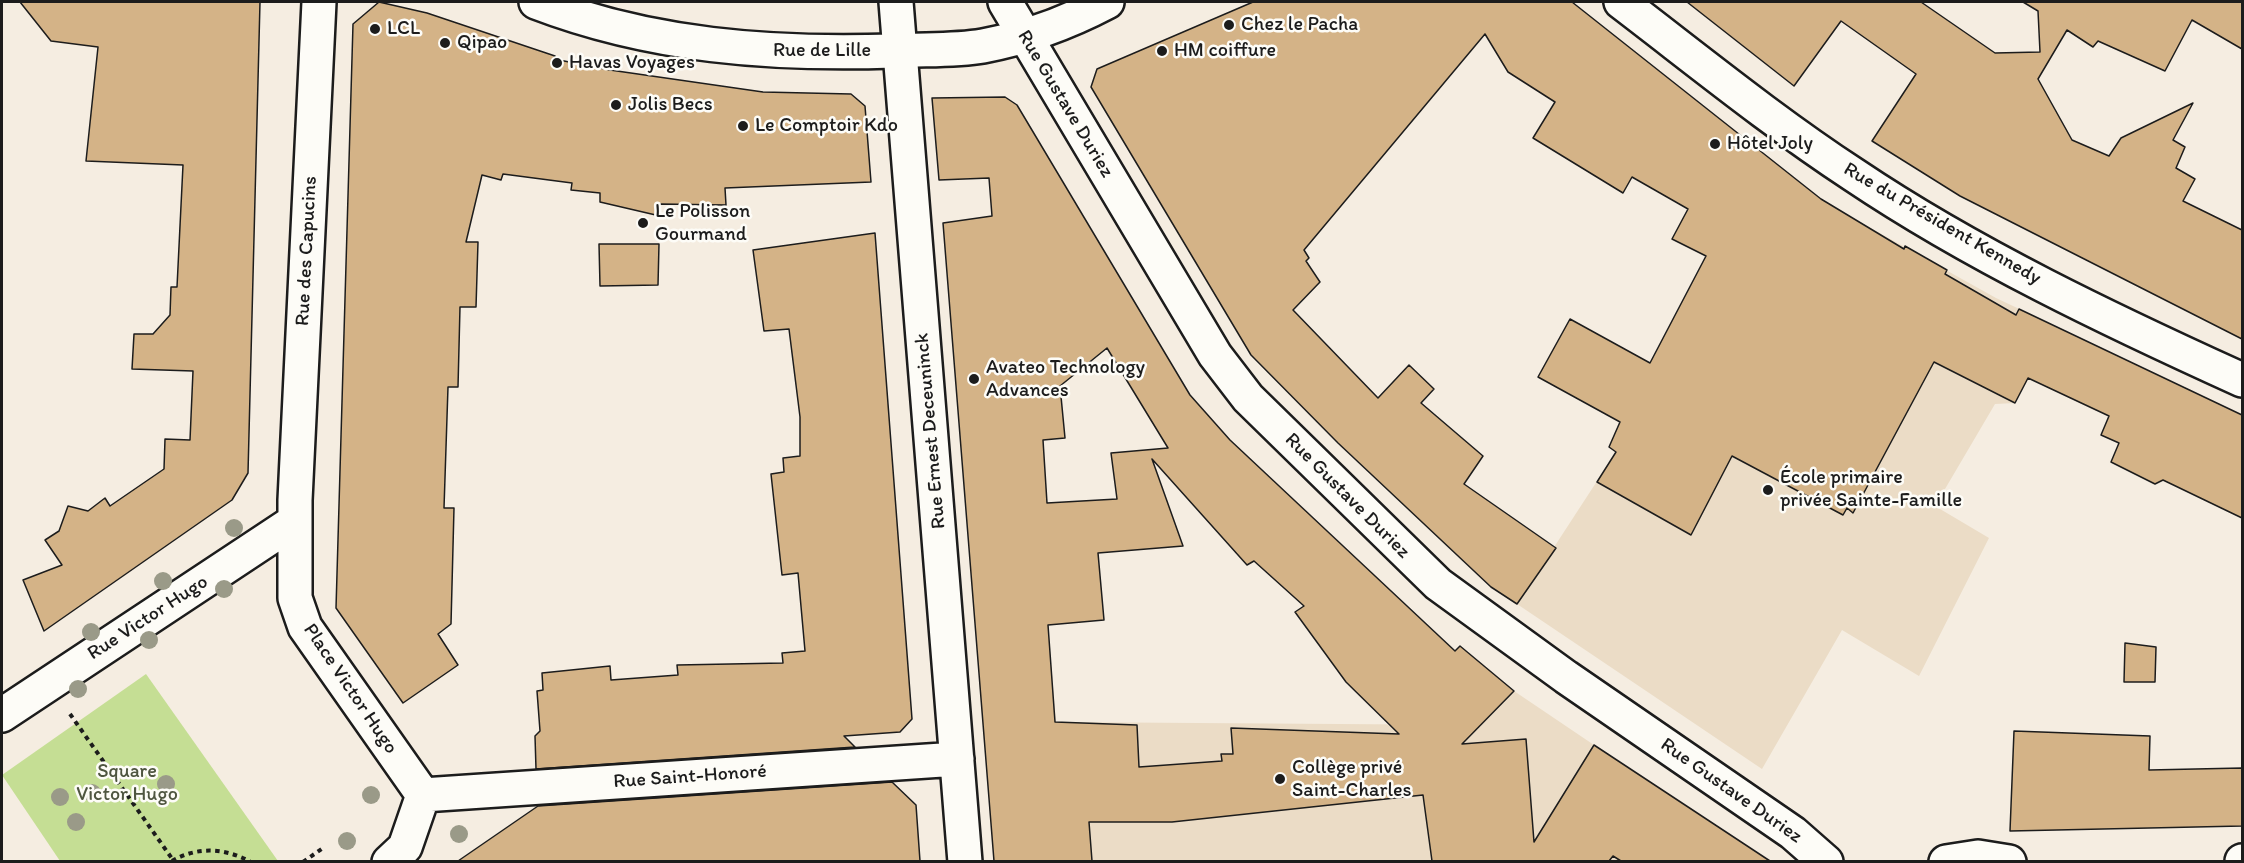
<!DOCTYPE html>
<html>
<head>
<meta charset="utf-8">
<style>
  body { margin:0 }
  #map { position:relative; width:2244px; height:863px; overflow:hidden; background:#f5ede1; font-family:Itim,sans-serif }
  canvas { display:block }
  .frame { position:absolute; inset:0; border:3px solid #1c1c1c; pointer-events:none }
</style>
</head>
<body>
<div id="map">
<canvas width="2244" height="863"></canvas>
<div class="frame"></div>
</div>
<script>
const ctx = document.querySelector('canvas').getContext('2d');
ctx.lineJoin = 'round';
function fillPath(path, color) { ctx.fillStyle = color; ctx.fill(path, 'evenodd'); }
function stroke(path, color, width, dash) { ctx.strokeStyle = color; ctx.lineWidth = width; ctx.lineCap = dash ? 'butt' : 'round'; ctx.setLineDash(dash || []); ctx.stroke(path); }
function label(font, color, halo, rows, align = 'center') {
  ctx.font = font + ' Itim,sans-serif'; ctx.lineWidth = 5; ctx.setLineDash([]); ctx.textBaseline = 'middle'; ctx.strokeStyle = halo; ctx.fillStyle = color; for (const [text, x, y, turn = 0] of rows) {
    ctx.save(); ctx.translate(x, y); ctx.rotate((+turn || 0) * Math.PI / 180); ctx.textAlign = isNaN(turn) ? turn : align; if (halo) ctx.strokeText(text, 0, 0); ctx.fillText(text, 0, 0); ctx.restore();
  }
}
fillPath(new Path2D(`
  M1858 221 1996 298 2117 355 2096 411 2028 378 2015 403 1995 404 1935 506 1989 538 1919 676 1842 630 1762 769 1517 604 1616 452 1817 296Z
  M1049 637 1056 722 1480 725 1514 691 1594 745 1552 814 1623 861H994L976 642Z`), '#ebdcc6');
fillPath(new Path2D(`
  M146 674 278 861H60L2 775Z`), '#c5de94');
const building = new Path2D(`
  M20 2H260L248 473 232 500 44 631 23 580 62 565 45 540 59 531 68 506 88 511 105 498 110 506 164 469 165 439 190 440 193 371 132 369 134 334H153L170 315 171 287H177L183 165 86 161 98 47 51 41Z
  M379 2 427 13 555 56 554 59 610 70 763 92 851 94 865 106 871 182 725 188 726 205 660 204V216L600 202V193L571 190 572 183 503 174 501 180 482 175 466 242H478L476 307H460L458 387H448L444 508H454L451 624 438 634 458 665 403 703 336 608 353 24Z
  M1253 2H1572L1821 199 1904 249 1905 246 1947 270 1945 274 2016 315 2019 309 2242 415V518L2163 480 2155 484 2111 462 2119 443 2101 435 2109 416 2028 378 2015 403 1934 362 1853 513 1847 508 1843 515 1732 456 1691 535 1597 482 1616 452 1609 447 1620 422 1538 377 1570 319 1650 363 1706 256 1672 239 1688 209 1632 177 1623 193 1533 138 1555 102 1508 72 1485 34 1304 250 1309 258 1306 261 1320 282 1293 310 1378 398 1409 365 1434 389 1421 403 1483 456 1464 484 1556 548 1517 604 1491 587 1338 443 1251 355 1091 87 1097 69Z
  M1687 2H1921L1995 53 2040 52 2038 11 2023 2H2242V49L2192 20 2165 71 2098 41 2093 47 2067 30 2038 79 2072 140 2109 156 2121 138 2193 103 2173 140 2185 147 2176 168 2195 179 2183 201 2242 230V339L1960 196 1872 141 1916 74 1841 21 1794 86Z
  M1005 97 1017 105 1190 395 1230 440 1455 651 1460 646 1514 691 1462 744 1526 739 1534 842 1594 745 1770 861H1621L1613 856 1609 861H1432L1423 795 1172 822H1089L1092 861H994L943 223 992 216 989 178 939 180 932 98ZM1107 348 1168 448 1111 453 1117 499 1047 503 1043 440 1065 438 1060 386ZM1152 459 1247 565 1254 561 1304 606 1295 612 1346 682 1399 734 1231 728 1233 754H1221L1222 761 1139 767 1137 725 1055 722 1048 625 1104 620 1098 553 1183 546Z
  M875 233 912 719 900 732 844 736 855 747 536 769 535 736 540 731 537 691 543 690 542 673 610 666 611 680 678 675 677 665 783 663 782 653 805 651 798 573 782 575 771 474 784 472 783 458 800 456V417L789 329 764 331 753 250Z
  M599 244H659L658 285 600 286Z
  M2125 643 2156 647 2155 682H2124Z
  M2014 731 2150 736 2149 770 2242 768V826L2010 831Z
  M892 782 916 805 920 861H458L538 806Z`);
fillPath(building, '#d4b387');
stroke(building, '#1c1c1c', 1.5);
const minor = new Path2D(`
  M319 2 295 500V598L305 627 423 795 405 847 389 862
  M896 2 965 862
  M1005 2 1215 355 1248 398 1438 584 1566 677 1793 833 1826 862
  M1621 2C1697 60 1773 122 1854 175 1973 255 2112 321 2242 380
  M2 715 295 521
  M423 795 957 759
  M1946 862 1978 857 2009 862
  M2242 862V861`);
const major = new Path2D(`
  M536 2C651 46 770 55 893 51 923 49 954 51 983 46 1026 38 1069 22 1107 2`);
stroke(minor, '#1c1c1c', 38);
stroke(major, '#1c1c1c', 38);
stroke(new Path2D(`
  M70 714 173 860
  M172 861C198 846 225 848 251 862
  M303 862 323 848`), '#1c1c1c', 4, [4.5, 4.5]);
stroke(minor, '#fdfcf7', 33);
stroke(major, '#fdfcf7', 33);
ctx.fillStyle = '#9a9a88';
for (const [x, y] of [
  [234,528],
  [163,581],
  [224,589],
  [91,632],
  [149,640],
  [78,689],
  [166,784],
  [92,793],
  [371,795],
  [60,797],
  [76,822],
  [459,834],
  [347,841]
]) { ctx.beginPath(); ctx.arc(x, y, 9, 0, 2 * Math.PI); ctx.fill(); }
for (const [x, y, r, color] of [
  [1229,25,6,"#1c1c1c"],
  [375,29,6,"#1c1c1c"],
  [445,43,6,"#1c1c1c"],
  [1162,51,6,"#1c1c1c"],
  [557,63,6,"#1c1c1c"],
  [616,105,6,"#1c1c1c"],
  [743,126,6,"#1c1c1c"],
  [1715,144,6,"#1c1c1c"],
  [643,223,6,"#1c1c1c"],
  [974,379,6,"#1c1c1c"],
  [1768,490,6,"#1c1c1c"],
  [1280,779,6,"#1c1c1c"]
]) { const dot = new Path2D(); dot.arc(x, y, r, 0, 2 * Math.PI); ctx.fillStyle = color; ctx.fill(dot); stroke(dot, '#fdfcf7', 2); }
label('20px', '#1c1c1c', '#fdfcf7', [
  ["Chez le Pacha",1241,25],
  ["LCL",387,29],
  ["Qipao",457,43],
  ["HM coiffure",1174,51],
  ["Havas Voyages",569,63],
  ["Jolis Becs",628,105],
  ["Le Comptoir Kdo",755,126],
  ["Hôtel Joly",1727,144],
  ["Le Polisson",655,212],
  ["Gourmand",655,235],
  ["Avateo Technology",986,368],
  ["Advances",986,391],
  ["École primaire",1780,478],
  ["privée Sainte-Famille",1780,501],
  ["Collège privé",1292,768],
  ["Saint-Charles",1292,791]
], 'left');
label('20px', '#1c1c1c', '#fdfcf7', [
  ["Rue de Lille",822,51],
  ["Rue Gustave Duriez",1065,104,59],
  ["Rue du Président Kennedy",1942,224,30],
  ["Rue des Capucins",307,251,-87],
  ["Rue Ernest Deceuninck",931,431,-95],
  ["Rue Gustave Duriez",1347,496,45],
  ["Rue Victor Hugo",148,618,-33],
  ["Place Victor Hugo",350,689,56],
  ["Rue Saint-Honoré",690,777,-4],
  ["Rue Gustave Duriez",1731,791,35]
]);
label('20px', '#4f5640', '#fdfcf7', [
  ["Square",127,772],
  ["Victor Hugo",127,795]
]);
</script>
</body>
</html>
